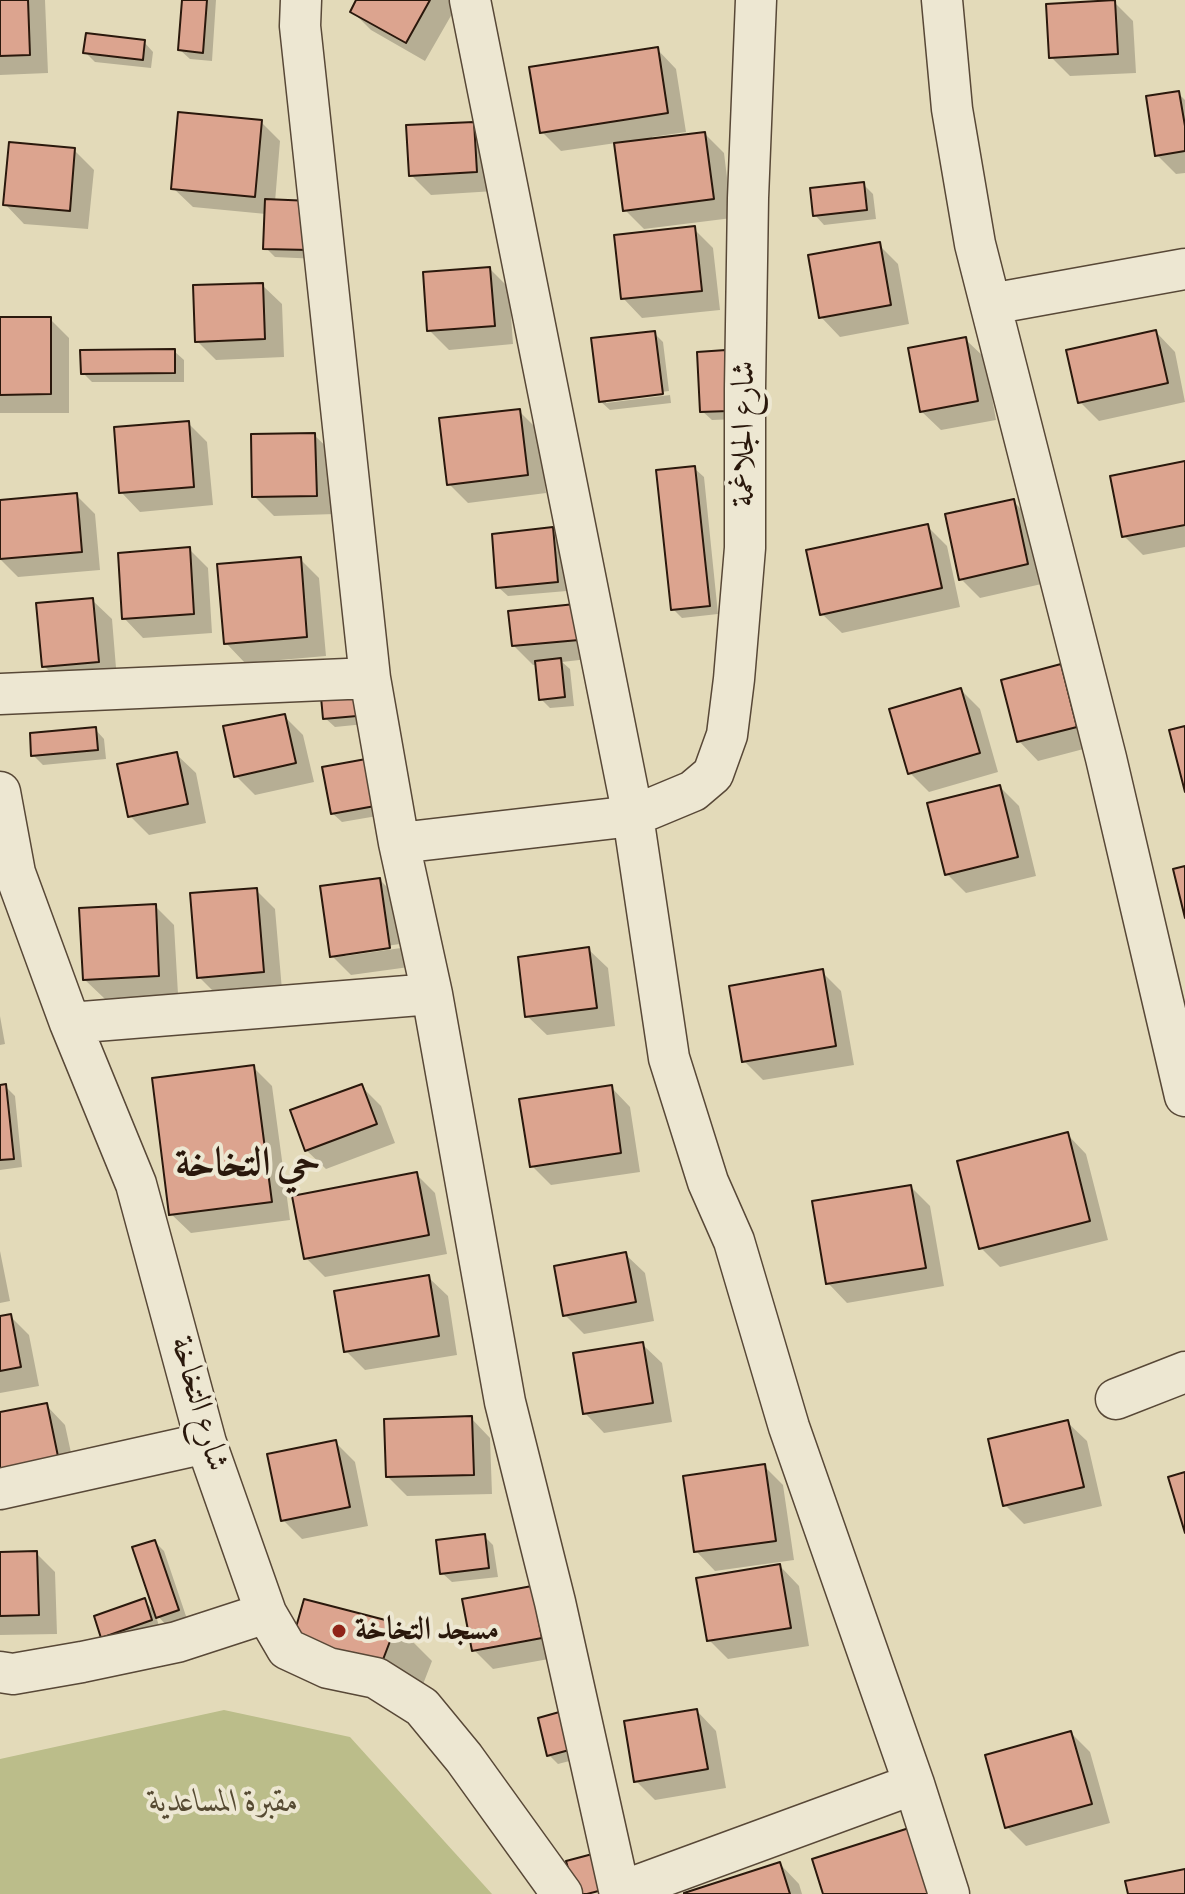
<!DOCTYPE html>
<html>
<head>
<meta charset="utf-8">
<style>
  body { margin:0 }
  canvas { display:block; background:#e3dab9 }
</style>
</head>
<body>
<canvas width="1185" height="1894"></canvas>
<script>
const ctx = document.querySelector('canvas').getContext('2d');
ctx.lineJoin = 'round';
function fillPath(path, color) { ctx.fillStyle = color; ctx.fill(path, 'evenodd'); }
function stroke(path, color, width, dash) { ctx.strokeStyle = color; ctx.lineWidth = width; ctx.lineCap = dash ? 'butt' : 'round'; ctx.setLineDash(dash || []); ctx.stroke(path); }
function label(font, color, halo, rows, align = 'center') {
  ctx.font = font + ' "Libre Bodoni",Amiri,serif'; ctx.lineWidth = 8; ctx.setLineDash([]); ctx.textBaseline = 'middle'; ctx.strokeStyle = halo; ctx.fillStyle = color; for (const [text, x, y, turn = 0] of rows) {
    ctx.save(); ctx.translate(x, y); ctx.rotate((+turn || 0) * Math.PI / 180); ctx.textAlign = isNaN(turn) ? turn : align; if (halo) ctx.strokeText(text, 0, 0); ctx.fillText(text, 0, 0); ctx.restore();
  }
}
fillPath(new Path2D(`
  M224 1710 350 1737 492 1894H0V1759Z`), '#bbbd8a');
fillPath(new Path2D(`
  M0 0H45L48 73 0 75Z
  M184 0H216L212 61 190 59 180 50Z
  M358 0H460L425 61 371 30 352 11Z
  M1114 2 1133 21 1136 73 1070 76 1051 57Z
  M144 42 153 52 151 68 95 62 85 52Z
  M657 49 676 69 686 132 652 137 653 141 705 134 724 153 732 218 644 229 625 210 616 143 561 151 542 132Z
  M1178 93 1185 100V173L1176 174 1157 155Z
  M261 122 280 141 275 202 318 259 275 257 266 248V214L193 207 173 188Z
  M473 124 492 143 495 191 431 195 411 175Z
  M74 150 94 170 88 229 24 224 5 204Z
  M864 185 873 194 876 219 824 225 815 215Z
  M694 229 713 248 720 310 642 318 623 298Z
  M879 245 898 264 909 324 840 337 821 317Z
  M490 269 509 288 513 344 449 350 429 330Z
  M262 285 282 304 284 357 216 360 197 341Z
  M0 319H50L69 338V413H0Z
  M1156 332 1175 352 1185 402 1099 421 1080 402Z
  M654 333 663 342 669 391 606 399V403L670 395 671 403 610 410 600 401Z
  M965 339 985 358 996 420 941 430 921 411Z
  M174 351 184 360V382H92L83 373Z
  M699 354 737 419 712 420 702 411Z
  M519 411 538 430 546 493 468 503 449 484Z
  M188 423 207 442 213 505 140 512 121 492Z
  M314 435 334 454 335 514 274 516 254 496Z
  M1185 463V547L1143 555 1124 536Z
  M694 468 704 477 718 614 682 618 673 609Z
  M76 495 95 514 100 570 18 577 0 559V502Z
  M1013 501 1032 520 1046 583 980 598 961 579Z
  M927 526 947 546 960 607 842 633 822 614Z
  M552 529 561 539 567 591 508 596 498 587Z
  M189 549 208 568 212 633 143 638 124 618Z
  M300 559 319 578 326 656 245 663 226 643Z
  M92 600 112 619 117 680 63 685 44 666Z
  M574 606 597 658 562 662 570 669 574 706 550 708 541 699 538 664 533 665 514 646Z
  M1061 667 1080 686 1095 746 1038 761 1019 741Z
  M961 690 980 709 998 772 929 792 910 773Z
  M354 696 365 724 335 727 325 718Z
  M284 716 303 735 314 782 255 795 236 776Z
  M95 729 104 739 106 759 43 765 33 755Z
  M176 754 196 773 206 823 149 835 130 816Z
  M375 771 383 815 342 822 332 813Z
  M1000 787 1019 806 1036 876 966 893 947 874Z
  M380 880 399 899 409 967 351 975 332 956ZM400 944 401 948 345 956V952Z
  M256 890 275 909 282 990 218 996 199 977Z
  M155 906 174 925 178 994 105 999 85 980Z
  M588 949 608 968 615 1026 547 1035 527 1016Z
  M822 972 841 991 854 1065 763 1080 744 1061Z
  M0 1016 5 1044 0 1045Z
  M253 1067 272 1086 290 1220 191 1233 171 1214Z
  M5 1086 15 1096 22 1167 0 1170V1087Z
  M362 1087 381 1106 395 1143 326 1169 306 1150Z
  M611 1087 630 1107 640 1172 551 1185 532 1166Z
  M1067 1134 1086 1154 1108 1240 1000 1267 981 1248Z
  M416 1174 435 1193 447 1254 325 1277 306 1258Z
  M911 1187 930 1206 944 1286 847 1303 828 1283Z
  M0 1251 10 1301 0 1303Z
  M625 1254 645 1273 654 1321 584 1334 565 1315Z
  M428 1277 448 1296 457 1355 365 1370 346 1351Z
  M10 1316 29 1335 39 1386 0 1393V1318Z
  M642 1344 662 1363 672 1422 604 1433 585 1413Z
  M46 1405 65 1425 78 1485 0 1414Z
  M471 1418 490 1438 492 1494 407 1496 388 1477Z
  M1067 1422 1087 1441 1102 1506 1024 1524 1005 1505Z
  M335 1442 355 1462 368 1526 302 1539 283 1520Z
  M764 1466 783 1485 794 1560 715 1571 696 1551Z
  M484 1536 493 1545 498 1577 452 1582 442 1573Z
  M155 1542 164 1551 187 1619 167 1626 155 1613 160 1629 112 1646 103 1637 144 1600 156 1613Z
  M36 1553 55 1572 57 1634 0 1635V1554Z
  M780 1566 799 1586 809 1646 728 1659 709 1640Z
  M531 1588 560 1657 493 1669 474 1650Z
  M396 1625 432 1661 415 1705 293 1644Z
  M697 1711 716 1731 726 1788 655 1800 636 1781Z
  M540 1719 581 1758 558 1764 549 1755Z
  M1071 1733 1090 1752 1110 1823 1026 1846 1007 1827Z
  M780 1864 799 1884 802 1894H686Z`), '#0003');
const building = new Path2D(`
  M0 0H28L30 55 0 56Z
  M182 0H207L203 53 178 50Z
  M356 0H430L406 43 350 12Z
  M1115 0 1118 54 1049 58 1046 4Z
  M86 33 145 40 143 60 83 53Z
  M658 47 668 113 540 133 529 67Z
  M1179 91 1185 126V151L1155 156 1146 96Z
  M178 112 262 120 255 197 171 189Z
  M474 122 477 172 409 176 406 125Z
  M705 132 714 199 623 211 614 143Z
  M9 142 75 148 70 211 3 205Z
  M864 182 867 210 813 216 810 188Z
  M265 199 311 201 310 250 263 249Z
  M695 226 702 291 621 299 614 235Z
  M880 242 891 305 819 318 808 255Z
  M490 267 495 326 427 331 423 272Z
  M263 283 265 339 195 342 193 285Z
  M0 317H51V394L0 395Z
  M1156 330 1168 383 1078 403 1066 350Z
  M655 331 663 394 599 402 591 338Z
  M966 337 978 401 920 412 908 348Z
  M175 349V373L81 374 80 350Z
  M726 350 729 411 700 412 697 352Z
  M520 409 528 475 447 485 439 418Z
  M189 421 194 487 119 493 114 427Z
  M315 433 317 496 252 497 251 434Z
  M1185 461V525L1122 537 1110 476Z
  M695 466 710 606 671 610 656 470Z
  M77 493 82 552 0 559V500Z
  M1014 499 1028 564 959 580 945 514Z
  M928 524 942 588 820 615 806 550Z
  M553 527 558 582 496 588 492 534Z
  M190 547 194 614 122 619 118 553Z
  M301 557 307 637 224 644 217 564Z
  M93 598 99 662 42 667 36 603Z
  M575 604 579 640 512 646 508 611Z
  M561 658 565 697 539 700 535 661Z
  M1061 664 1077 727 1017 742 1001 680Z
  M961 688 980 753 908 774 889 709Z
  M355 694 357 716 323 719 321 697Z
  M285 714 296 763 234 777 223 726Z
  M1185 726V792L1169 730Z
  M96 727 98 750 31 756 30 733Z
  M177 752 188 804 128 817 117 764Z
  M366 759 375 806 331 814 322 767Z
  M1000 785 1018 857 945 875 927 803Z
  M1185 866V918L1173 869Z
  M380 878 390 948 330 957 320 886Z
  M257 888 264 972 197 978 190 893Z
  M156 904 159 976 83 980 79 908Z
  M589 947 597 1008 525 1017 518 957Z
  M823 969 836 1046 742 1062 729 986Z
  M254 1065 272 1202 169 1215 152 1078Z
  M6 1084 14 1159 0 1160V1085Z
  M362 1084 377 1124 305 1151 290 1110Z
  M612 1085 621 1153 530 1167 519 1099Z
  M1068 1132 1090 1221 979 1249 957 1161Z
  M417 1172 429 1235 304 1259 292 1196Z
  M911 1185 926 1268 826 1284 812 1201Z
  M626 1252 636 1302 563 1316 554 1266Z
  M429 1275 439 1336 344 1352 334 1291Z
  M11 1314 21 1367 0 1371V1316Z
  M643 1342 653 1403 583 1414 573 1353Z
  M47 1403 60 1466 0 1478V1412Z
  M472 1416 474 1475 386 1477 384 1419Z
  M1068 1420 1084 1487 1003 1506 988 1439Z
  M336 1440 350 1507 281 1521 267 1454Z
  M765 1464 776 1541 694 1552 683 1476Z
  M1185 1472V1533L1168 1477Z
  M485 1534 489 1568 440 1574 436 1540Z
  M155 1540 179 1610 156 1618 132 1547Z
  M37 1551 39 1615 0 1616V1552Z
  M780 1564 791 1628 707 1641 696 1578Z
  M532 1586 542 1638 472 1651 462 1599Z
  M145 1598 152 1620 101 1638 94 1616Z
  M304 1599 397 1623 379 1670 291 1645Z
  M697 1709 708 1769 634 1782 624 1721Z
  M563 1711 573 1749 547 1756 538 1718Z
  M1071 1731 1092 1804 1005 1828 985 1755Z
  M909 1828 930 1894H823L812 1859Z
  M600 1852 610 1888 587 1894H575L566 1861Z
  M780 1862 790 1894H684V1893Z
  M1185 1869V1894H1128L1125 1881Z`);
fillPath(building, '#dca48f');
stroke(building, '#2a180c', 2);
const minor = new Path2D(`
  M301 0 300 26 370 678 399 843 432 994 505 1402 555 1602 620 1894
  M470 0 633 816 669 1058 708 1182 734 1241 789 1427 914 1784 949 1894
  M942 0 952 109 975 244 1106 758 1185 1096
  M991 304 1185 269
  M0 694 370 678
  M0 792 15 873 70 1023 136 1184 206 1443 266 1613 287 1649 328 1668 376 1678 422 1707 464 1758 562 1894
  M399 843 633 816 693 791 713 774 727 735 734 679 745 548V388L748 198 756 0
  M70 1023 432 994
  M1116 1399 1185 1372
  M0 1489 206 1443
  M0 1672 13 1674 82 1662 177 1642 266 1613
  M620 1892 914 1784`);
stroke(minor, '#584837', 43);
stroke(minor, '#ede7d2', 40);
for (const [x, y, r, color] of [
  [339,1631,8,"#8f2418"]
]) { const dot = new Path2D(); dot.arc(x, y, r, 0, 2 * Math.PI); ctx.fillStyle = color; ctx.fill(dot); stroke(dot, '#ede7d2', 3); }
label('32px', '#2a180c', '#ede7d2', [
  ["شارع الجلاغمة",745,434,-90],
  ["شارع التخاخة",198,1404,74]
]);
label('bold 32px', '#2a180c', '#ede7d2', [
  ["مسجد التخاخة",355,1631]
], 'left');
label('italic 32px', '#564a32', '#ede7d2', [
  ["مقبرة المساعدية",224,1803]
]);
label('bold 40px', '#2a180c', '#ede7d2', [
  ["حي التخاخة",248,1165]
]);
</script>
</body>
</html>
